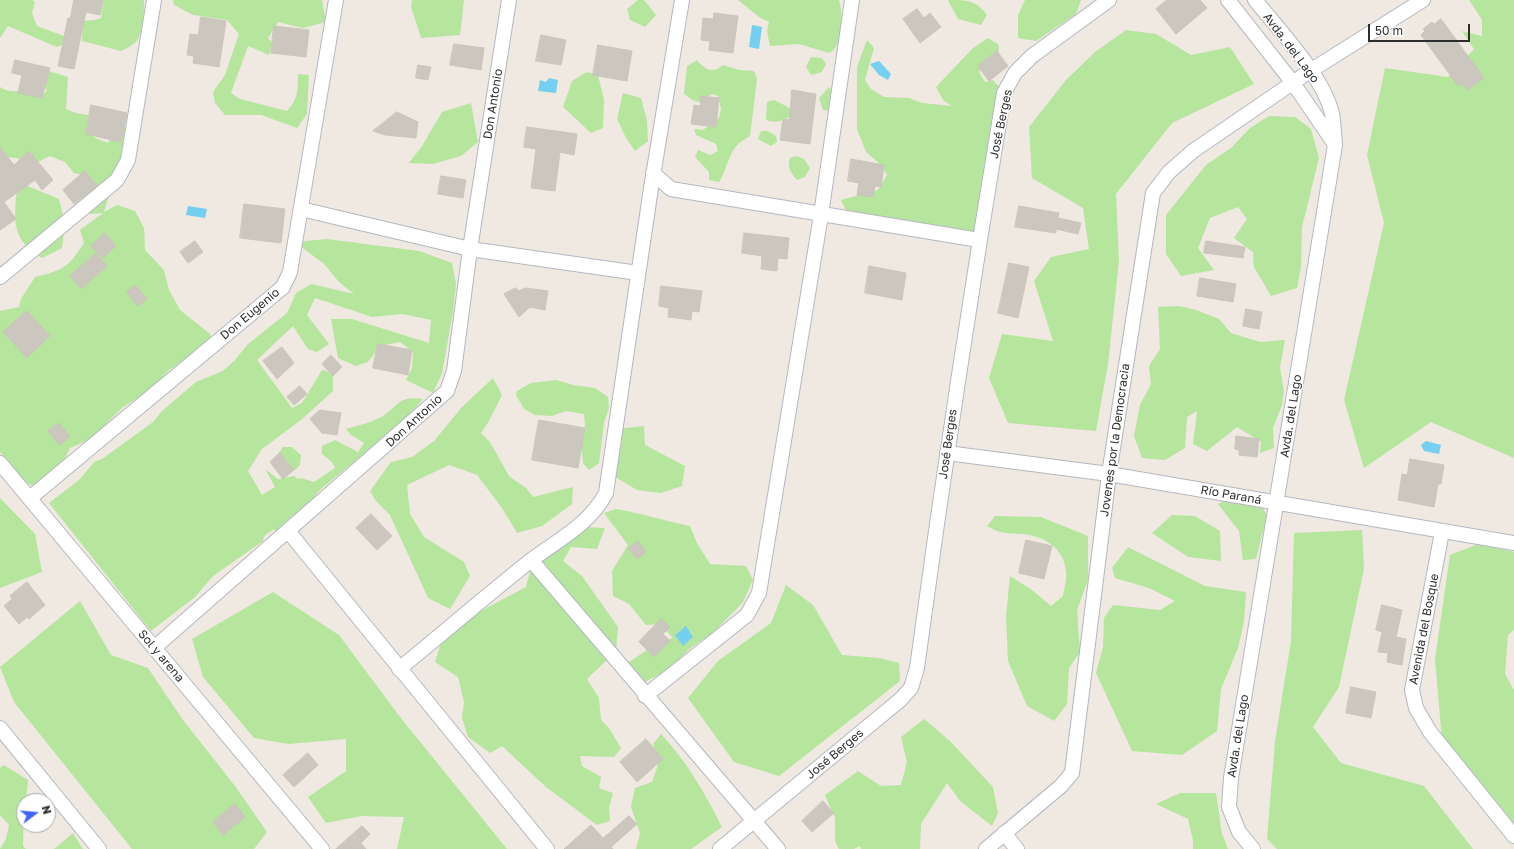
<!DOCTYPE html>
<html>
<head>
<meta charset="utf-8">
<style>
  body { margin:0 }
  #map { position:relative; width:1514px; height:849px; overflow:hidden; background:#efe9e1; font-family:"Golos Text",sans-serif }
  canvas { display:block }
  .north { position:absolute; left:16px; top:793px; width:40px; height:40px; box-sizing:border-box; background:#fff; border:1px solid #ababab; border-radius:50%; rotate:74deg; font-size:11px; font-weight:700; line-height:16px; text-align:center; color:#2e2e2e }
  .north::after { content:''; display:block; margin:auto; width:14px; height:18px; background:#4264fb; clip-path:polygon(50% 0,100% 100%,50% 72%,0 100%) }
  .scale { position:absolute; left:1368px; top:24px; width:102px; height:18px; box-sizing:border-box; border:2px solid #2e2e2e; border-top:0; padding-left:5px; font-size:12px; line-height:14px; white-space:nowrap; color:#2e2e2e; -webkit-text-stroke:3px #fff; paint-order:stroke }
</style>
</head>
<body>
<div id="map">
<canvas width="1514" height="849"></canvas>
<div class="north">N</div>
<div class="scale">50 m</div>
</div>
<script>
const ctx = document.querySelector('canvas').getContext('2d');
ctx.lineJoin = 'round';
function fillPath(path, color) { ctx.fillStyle = color; ctx.fill(path, 'evenodd'); }
function stroke(path, color, width, dash) { ctx.strokeStyle = color; ctx.lineWidth = width; ctx.lineCap = dash ? 'butt' : 'round'; ctx.setLineDash(dash || []); ctx.stroke(path); }
function label(font, color, halo, rows, align = 'center') {
  ctx.font = font + ' "Golos Text",sans-serif'; ctx.lineWidth = 3; ctx.setLineDash([]); ctx.textBaseline = 'middle'; ctx.strokeStyle = halo; ctx.fillStyle = color; for (const [text, x, y, turn = 0] of rows) {
    ctx.save(); ctx.translate(x, y); ctx.rotate((+turn || 0) * Math.PI / 180); ctx.textAlign = isNaN(turn) ? turn : align; if (halo) ctx.strokeText(text, 0, 0); ctx.fillText(text, 0, 0); ctx.restore();
  }
}
fillPath(new Path2D(`
  M0 0H32L35 2 32 13 37 26 64 36 65 44 57 47 8 26 0 38Z
  M103 0H144C144 12 144 34 135 43 131 46 125 49 121 51L82 41 83 21 95 20 101 18Z
  M173 0H322L326 22 303 28 278 22 268 38 272 43 269 55 248 46 231 93 240 99 287 111C298 100 298 89 298 74L309 75 307 114 297 128 261 115H225L215 103 213 92 225 75 239 34 227 20 193 15 174 5Z
  M412 0H464L460 35 421 38 411 7Z
  M638 0H644L656 15 645 27 630 20 627 9Z
  M738 0H839C843 14 844 46 829 53L799 44 770 46 767 31 769 22 759 17Z
  M948 0C967 0 976 0 987 15L981 25 958 19Z
  M1025 0H1081L1076 14 1036 41 1018 38V15Z
  M1469 0H1514V458L1431 422 1364 468 1344 400 1384 223 1367 155 1385 68 1448 77 1474 49 1462 31 1482 36V20Z
  M1126 30 1156 34 1191 55 1230 47 1254 84 1172 123 1116 194 1119 261 1108 364 1096 431 1008 423 989 378 1002 334 1053 341 1034 281 1051 257 1089 249 1083 208 1032 178 1029 127 1066 80 1095 52Z
  M988 38 999 45 998 63H984L979 72 985 82 993 80 1000 88 997 139 985 163 992 197 984 237 849 217 841 200 878 190 887 175 879 163 866 152 857 129V67L867 40 874 48 865 80 871 89 884 97 909 98 922 103 952 106 943 100 936 87 973 48Z
  M811 57 822 58 826 64 822 72 811 75 806 67Z
  M697 60C705 70 713 74 723 65L739 70 754 71 757 79 750 136C745 139 738 143 735 148 727 158 726 172 719 182L709 180V172L695 157 698 150 710 155 718 151 716 144 696 135 694 129 703 130 719 118 721 109 718 96 712 94 700 102 694 101 684 94 687 66Z
  M49 71 68 77 66 109 76 113 88 115 87 130 95 138 108 143 122 119 127 132 123 170 109 196 104 212 117 205 135 211 144 228 145 250 164 270 169 290 180 310 210 334 213 341 169 370 151 389 122 408 91 439 70 448 57 475 40 489 25 482 0 452V311L19 307 21 299 35 277C63 270 68 268 84 243L80 230 103 213 90 214 86 207 91 188 88 176 74 173 65 162 50 156 38 162 3 156 0 153V87C8 93 18 91 27 90L41 98 47 90 41 82Z
  M587 72 598 75 604 100 603 128 591 133 563 107 572 81Z
  M829 87 833 91 832 111 823 110 819 98Z
  M623 93 641 98 647 121 648 141 635 151 626 138 617 119Z
  M774 100 786 106 795 113C786 120 776 124 766 120L767 102Z
  M471 103 478 142 461 156 433 164 409 163 422 146 442 112Z
  M1269 116 1295 117 1311 129 1319 158 1302 227 1301 267 1297 288 1271 296 1254 267 1253 252 1234 238 1247 219 1238 207 1210 218 1198 248 1214 270 1181 276 1166 254V215L1206 165 1231 148 1250 128Z
  M761 131H768L776 136 777 142 771 146 758 139Z
  M797 156 804 159 810 168 805 177 797 180C791 173 787 168 790 158Z
  M25 185 59 199 65 224 62 248 42 258C11 240 14 220 17 188Z
  M327 239 419 251 452 263 456 284 453 312 442 373 433 393 406 380 412 368 413 352 400 342 380 346 368 362 356 366 338 358 331 319H352L429 343 431 320 403 314 372 317 315 298 307 315 329 344 317 352 308 349 293 326 257 360 292 408 302 403 322 370 333 373V391L301 420 262 449 248 471 262 495 275 487 265 469 278 479 295 476 297 479 301 478 314 482 335 468 332 462 322 454V446L335 440 358 452 364 443 351 435 346 429C357 426 369 423 379 418 399 408 396 395 423 399 393 434 356 459 321 489L316 494 315 500 292 516 275 532 274 529 264 536 263 541 213 576 195 597 151 631 49 503 79 480 94 462 102 459 153 422 162 411 196 382 223 371 235 360 248 344 287 313 296 293 311 284 354 294 339 282 324 264 295 242Z
  M1179 306 1196 310 1219 319 1231 333 1260 342 1285 340 1280 367 1284 392 1282 405 1273 428 1274 448 1260 453 1261 442 1237 427 1207 451 1193 444 1197 411 1187 417 1185 448 1165 460 1142 458 1134 436 1140 405 1151 384 1149 366 1160 349 1158 307Z
  M493 378 502 395 489 421 481 433 490 442 509 476 526 488 533 497 573 487 572 504 542 526 517 533 502 508 477 475 449 465 407 485 410 514 424 537 464 562 470 576 450 609 428 598 390 515 376 501 370 491 391 462 412 457 434 441 462 407Z
  M556 380 573 385 595 388 608 397 609 408 604 423 599 463 589 470 583 463 581 441 585 426 584 414 566 411 552 416 535 415 524 409 516 395 517 391 531 383Z
  M644 426 645 445 685 466 682 486 661 493 637 490 605 471 611 436 625 428Z
  M283 447H292L301 455 300 465 295 470 289 468 278 454Z
  M0 498 35 534 42 572 0 588Z
  M1226 500 1262 506 1267 516 1256 559 1243 560 1239 531 1218 504Z
  M616 509C641 513 665 521 690 526L697 543 710 564 746 566 753 580 743 602 713 633 689 649 672 668 643 683 623 666 659 642 673 638 660 624 646 625 629 604 613 596 612 571 628 545 604 513Z
  M1172 515 1195 516 1220 531 1221 561 1188 557 1152 533Z
  M995 516 1041 517 1088 536V580L1077 610 1080 652 1069 668 1067 704 1054 721 1027 706 1008 661 1006 616 1010 576 1032 590 1051 606 1063 596C1064 589 1067 579 1066 571 1064 548 1044 536 1023 534 1009 533 999 534 987 526Z
  M584 527 605 528 597 549 571 547 563 561 582 576 618 627 616 651 587 679 599 698 601 720 609 728 621 748 614 757 580 756 582 766 601 777 599 788 613 793 609 807 610 821 597 825 546 787 502 746 490 753 468 737 462 718 464 702 458 677 435 662 445 630 526 587 532 563Z
  M1362 530 1364 569 1339 687 1313 727 1341 763 1424 786 1473 849H1277L1267 839 1275 741 1291 641 1294 533Z
  M1478 544 1514 552V630L1508 635 1505 674 1514 690V826L1442 740 1435 659 1450 555Z
  M1128 547 1205 586 1246 592 1244 622 1238 648 1221 689 1217 731 1182 755 1132 751 1096 673 1103 647 1104 618 1113 605 1160 610 1175 601 1149 588 1115 578 1112 568Z
  M786 585 813 605 842 655 879 658 899 663 900 681 779 776 734 762 688 698 718 661 771 623Z
  M273 592 339 635 400 717 507 849H397L404 817 361 816 326 823 308 797 346 771V739L288 744 254 738 203 677 192 639Z
  M80 601 111 655 148 668 183 720 235 786 267 832 254 849H132L14 702 0 667Z
  M924 719 950 741 993 787 998 813 992 826 960 801 947 783 921 824 920 849H861L860 846 854 849H839L835 841V818L825 795 858 771 881 786 901 785 907 762 901 737Z
  M661 734C687 762 705 793 722 827L691 849H636L640 833 631 807 635 788 652 782 659 762 653 744Z
  M4 765 28 780 26 801H24L23 846 26 849H0L6 839 9 825 0 815V768Z
  M1180 793H1216L1222 834 1228 849H1193V840L1188 819 1156 804Z
  M73 833 83 849H54Z`), '#b6e59e');
fillPath(new Path2D(`
  M752 25 762 27 759 49 749 47Z
  M879 61 891 74 888 80 879 75 870 64Z
  M549 78 558 80 556 93 538 91 540 80 546 82Z
  M188 206 207 209 205 218 186 215Z
  M1426 441 1441 445 1439 454 1424 451 1421 445Z
  M686 626 693 637 683 646 675 635Z`), '#75cff0');
const building = new Path2D(`
  M74 0H103L100 15 86 12 74 69 58 66 68 18 70 19Z
  M1167 0H1200L1207 8 1176 34 1156 9Z
  M917 9 924 18 930 13 941 27 920 43 903 19Z
  M714 13 738 16 733 53 709 50 710 41 701 40 703 18 713 19Z
  M201 17 226 21 219 67 193 63 194 56 187 55 190 34 198 35Z
  M1441 19 1484 78 1467 90 1462 83 1458 86 1421 35 1425 31 1423 29 1432 22 1434 24Z
  M274 26 309 30 306 57 271 53Z
  M541 35 566 40 561 65 536 61Z
  M454 44 484 48 481 70 450 65Z
  M598 45 632 51 627 81 593 75Z
  M997 51 1008 66 989 81 978 66Z
  M15 60 50 68 42 98 18 93 22 75 12 73Z
  M418 65 431 67 428 80 416 78Z
  M792 90 816 94 810 144 780 140 783 119 789 120Z
  M701 96 719 98 716 127 691 124 694 105 700 106Z
  M91 105 127 113 121 142 86 134Z
  M397 112 418 122 416 138 385 135 373 131Z
  M527 127 577 134 574 155 560 152 555 191 531 188 536 149 524 147Z
  M0 147 14 165 29 151 53 180 42 190 35 180 4 202 16 219 0 230Z
  M851 159 884 165 881 187 875 186 873 197 857 195 859 183 848 181Z
  M85 171 97 186 74 204 63 190Z
  M441 176 466 180 463 198 438 194Z
  M244 204 285 209 281 243 240 238Z
  M1019 206 1059 213 1058 218 1081 223 1078 234 1056 229V233L1015 227Z
  M105 233 116 246 103 258 91 246Z
  M744 233 789 238 787 259 778 258 777 271 761 269 762 256 742 253Z
  M195 241 203 252 188 263 180 252Z
  M1206 241 1245 247 1243 258 1204 253Z
  M96 253 107 266 81 289 70 276Z
  M1009 263 1029 267 1018 318 998 313Z
  M869 266 906 273 902 300 865 293Z
  M1200 278 1236 284 1233 302 1197 296Z
  M135 285 147 299 138 306 127 292Z
  M661 286 702 291 699 312 692 311 691 320 668 317 669 308 659 306Z
  M516 288 518 291 526 288 548 291 545 310 530 307 519 317 504 294Z
  M1246 309 1262 312 1259 329 1243 326Z
  M27 311 50 336 27 358 3 332Z
  M378 344 412 350 408 375 373 368Z
  M282 347 294 363 277 379 263 361Z
  M331 355 342 367 333 376 322 364Z
  M300 386 307 394 294 405 287 397Z
  M320 410 341 413 337 435 322 433 310 419Z
  M539 420 585 428 578 468 532 460Z
  M59 423 70 437 59 445 48 431Z
  M1236 436 1259 439 1257 457 1239 455V450L1235 449Z
  M280 453 294 470 283 479 270 462Z
  M1410 459 1444 465 1441 484H1438L1434 507 1398 500 1402 474 1407 475Z
  M371 514 392 536 377 550 356 528Z
  M1026 540 1052 546 1044 579 1019 573Z
  M638 541 646 552 637 559 628 549Z
  M27 582 45 605 29 619 27 617 19 624 4 606 12 599 10 596Z
  M1382 605 1402 610 1396 637 1406 639 1402 665 1387 662 1388 653 1378 652 1382 632 1376 630Z
  M661 619 670 627 663 634 670 641 654 657 639 642Z
  M1351 687 1376 692 1371 718 1346 713Z
  M646 739 663 759 637 782 620 762Z
  M308 753 318 765 294 787 283 775Z
  M823 801 834 813 812 832 802 821Z
  M235 804 245 817 223 835 213 822Z
  M629 816 637 824 611 847 613 849H564L591 825 603 838Z
  M362 826 370 834 361 843 366 849H336Z`);
fillPath(building, '#cbc7bf');
stroke(building, '#cbc5ba', 1);
const street = new Path2D(`
  M1228 0 1293 83 1334 143
  M653 173 671 189C774 207 876 222 979 240
  M301 209 470 249 638 273
  M0 277 117 180 128 160 154 0
  M947 453 1109 474 1514 543
  M0 463 322 849
  M30 498 283 287 290 272 336 0
  M288 531 547 849
  M1442 532 1412 690 1416 708 1430 732 1514 836
  M531 560 778 849
  M154 648 447 391 454 371 470 249 509 0
  M399 669C443 633 486 596 530 561 558 540 590 524 606 493L651 188 682 0
  M645 696 747 615 759 593 821 215 852 0
  M0 728 99 849
  M1004 833 1017 849
  M720 849 900 700 911 688 917 668C943 475 972 284 1004 93L1015 73 1032 56 1109 0
  M986 849 1061 786 1072 773 1109 474 1153 193 1169 172 1193 151 1310 71 1423 0
  M1253 849 1239 832 1229 807 1231 778 1335 145C1334 135 1334 124 1332 114 1324 77 1279 30 1255 0`);
stroke(street, '#b4b7c1', 16);
stroke(street, '#fff', 14);
label('12px', '#2e2e2e', '#fff', [
  ["Avda. del Lago",1291,48,53],
  ["Don Antonio",493,104,-81],
  ["José Berges",1001,124,-78],
  ["Don Eugenio",250,314,-40],
  ["Avda. del Lago",1291,416,-81],
  ["Don Antonio",414,421,-42],
  ["Jovenes por la Democracia",1115,440,-82],
  ["José Berges",948,444,-82],
  ["Río Paraná",1231,495,10],
  ["Avenida del Bosque",1424,629,-79],
  ["Sol y arena",161,656,50],
  ["Avda. del Lago",1238,736,-81],
  ["José Berges",835,754,-40]
]);
</script>
</body>
</html>
